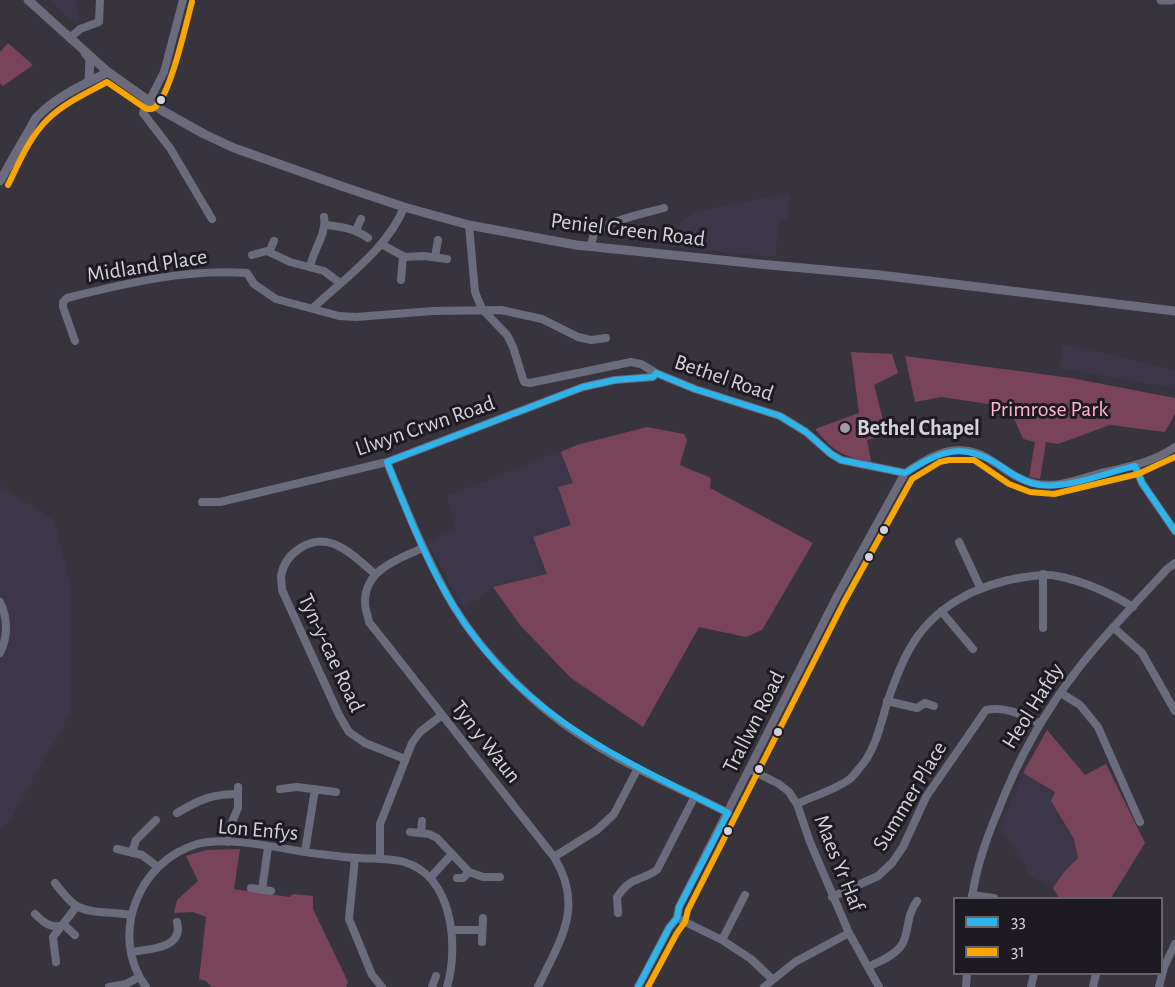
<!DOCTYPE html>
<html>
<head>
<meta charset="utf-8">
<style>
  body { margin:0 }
  #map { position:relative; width:1175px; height:987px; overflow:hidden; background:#38343d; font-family:"Alegreya Sans",sans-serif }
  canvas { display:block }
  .legend { position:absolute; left:953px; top:897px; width:210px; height:78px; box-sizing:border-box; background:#1d1a21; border:2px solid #67646c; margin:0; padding:8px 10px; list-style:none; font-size:18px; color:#d6d2dd }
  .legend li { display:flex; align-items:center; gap:12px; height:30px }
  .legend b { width:30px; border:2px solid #67646c }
</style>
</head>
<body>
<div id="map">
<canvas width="1175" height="987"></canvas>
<ul class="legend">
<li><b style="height:8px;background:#2db4ec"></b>33</li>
<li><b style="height:8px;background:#f7a600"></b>31</li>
</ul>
</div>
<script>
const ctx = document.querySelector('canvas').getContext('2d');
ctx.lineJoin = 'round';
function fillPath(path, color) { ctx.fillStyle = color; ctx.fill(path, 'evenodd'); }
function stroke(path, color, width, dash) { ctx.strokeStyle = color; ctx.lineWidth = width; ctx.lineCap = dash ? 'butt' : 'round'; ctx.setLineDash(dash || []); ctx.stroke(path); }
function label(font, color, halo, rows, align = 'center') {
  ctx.font = font + ' "Alegreya Sans",sans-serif'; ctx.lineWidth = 6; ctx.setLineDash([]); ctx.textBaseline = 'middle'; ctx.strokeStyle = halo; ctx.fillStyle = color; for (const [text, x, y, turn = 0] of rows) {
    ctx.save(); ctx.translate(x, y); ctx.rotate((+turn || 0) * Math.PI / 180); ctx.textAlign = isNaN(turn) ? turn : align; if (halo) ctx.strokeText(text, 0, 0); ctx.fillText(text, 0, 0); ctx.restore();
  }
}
fillPath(new Path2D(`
  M49 0H76L80 19 75 23Z
  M790 193 787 220H782L779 224 775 257 655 245 693 212Z
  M1063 344 1175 370V388L1059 368Z
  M647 427 684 434 687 440 679 465 663 547 494 587 464 609 427 542 456 528 447 496 577 445Z
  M0 486 54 520 71 586V712L9 822 0 830Z
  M1047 730 1085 775 1106 764 1145 843 1111 898H1059L1053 888 1030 876 1008 837 999 832 1023 773Z`), '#3d354a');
fillPath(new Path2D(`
  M8 43 33 65 3 86 0 83V52Z
  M851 352 892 354 898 373 874 385 887 435 867 440 871 462C842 456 834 452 815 429L859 413Z
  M905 356 1071 378 1175 398V414L1165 432 1110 425 1058 444 1046 442 1040 479 1029 477 1035 442 1023 439 1009 407 941 397 915 402Z
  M647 427 684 434 687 440 680 465 711 478 710 488 813 543 762 630 746 637 699 627 643 727 571 678 520 625 493 587 547 574 533 537 571 525 558 487 573 483 561 452 577 445Z
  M1047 730 1085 775 1106 764 1145 843 1111 898H1059L1053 888 1064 872 1078 858 1074 839 1051 801 1055 792 1023 773Z
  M240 849 234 889 289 897 294 894 313 896V909L348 982 346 987H212L206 981 199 979 206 917 193 912 174 913 177 900 198 881 186 856 206 850Z`), '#794459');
stroke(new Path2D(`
  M183 0 164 72 143 113 170 148 212 219
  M70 38 80 29 99 22 100 0
  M326 225C342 227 354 228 368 238
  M469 225 475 292 482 309 507 335 513 347 524 382 530 383 631 362 641 364 656 373 695 389 780 416 806 432 831 454 841 460 905 473C937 452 962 438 997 464 1009 472 1019 480 1033 483 1056 489 1080 479 1101 473 1127 467 1152 463 1175 447
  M356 230 361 219
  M381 244 405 257 424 256 447 259
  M591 247C592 242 592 237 595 233 603 222 650 212 664 208
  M269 252 274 241
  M252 255 267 251 290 262 324 271 340 283
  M435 257 438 240
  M310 267C313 250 327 234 324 217
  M401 280 403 256
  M313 308C344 279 389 247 404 207
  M75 341 63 307V302L67 298C126 283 186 269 247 273L254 284 276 299 339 316 356 317 433 311 501 310 542 319 578 337 591 340 606 338
  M387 462C407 511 427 561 454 607 485 657 536 708 586 739 631 768 681 789 728 813
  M1135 466 1142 483 1175 531
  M202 502H220L387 462 583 387 615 380 653 377 656 373
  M959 542 980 587
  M423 548C398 559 364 570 365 603 365 609 368 616 369 622L554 857C585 907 560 940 538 987
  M375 574C362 563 349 550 334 544 311 535 285 553 281 576 281 580 282 586 282 590L339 715 349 732 365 743 405 759
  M1043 574V628
  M0 602C8 618 8 637 0 653
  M941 611 973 649
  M1113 627 1142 653 1175 711
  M1061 693 1080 705 1098 727 1140 822
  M887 701 917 708 925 703 934 706
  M749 769 779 784 789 792 797 804 810 842 849 933 879 987
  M280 789 297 787 336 792
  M797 804C813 796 838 789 851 778 855 774 859 768 863 764 877 745 881 722 888 700 894 683 900 666 909 650 933 606 978 584 1025 577 1036 576 1046 573 1057 576 1083 581 1110 593 1133 607
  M177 813C199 800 211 794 238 794
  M410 832 429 834 437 838 469 872 483 877H500
  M421 833 422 821
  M228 842 230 827 238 808V787
  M117 849 142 855 158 867
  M305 852 315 789
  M132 853 136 840 156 820
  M554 857 597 830 614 814 638 768
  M355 858 349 919 372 975 382 987
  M380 859V824L412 743 420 732 442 715
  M430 878 452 854
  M457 878H463L469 872
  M55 883C61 891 67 899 75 905 91 915 114 911 131 915
  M251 888 271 891
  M262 890 268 847
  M972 895 994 898
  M832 897 878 876 892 863 903 847 926 797 986 710C1007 706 1022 715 1040 724
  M972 898C976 868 986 839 998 811 1018 759 1046 709 1081 665 1108 631 1138 601 1167 569L1175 563
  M618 913 617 897C632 875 638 883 657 870L695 796
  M35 914C44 923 51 929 64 925L75 935
  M677 918 722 940 751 959 772 979
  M452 930H482
  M722 940 745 895
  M482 942 483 918
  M131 952C149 949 184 949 177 922
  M56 962 53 937 77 906
  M868 967C878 962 894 956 901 946 910 934 905 917 917 901
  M109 987 126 984 139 977
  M146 987C109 937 137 862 197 844 228 835 286 850 319 854 332 855 346 858 359 858 374 859 390 858 404 862 453 876 459 946 447 987
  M432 987 436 976
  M638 987 669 928 677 918 679 907 836 598 905 473
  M764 987 795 962 849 933
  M966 987 967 974
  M1031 987 1034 974
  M1093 987 1096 974
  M1159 987 1164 967 1175 944`), '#6a6c7d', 8);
stroke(new Path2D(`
  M28 0 108 72 163 111 204 134 234 148 344 187 404 207 469 225 576 245 759 264 880 275 1175 311
  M1161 0H1172
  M85 53 90 59 89 82
  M0 181 36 118C55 97 83 85 108 72`), '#6b6b7d', 9);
stroke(new Path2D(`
  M638 987 669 928 677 918 679 907 728 813C619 758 522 717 454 607 426 562 407 511 387 462L583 387 615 380 653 377 656 373 695 389 780 416 806 432 831 454 841 460 905 473C942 450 964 441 1002 467 1013 475 1026 483 1040 485 1071 488 1105 473 1135 466L1142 483 1175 531`), '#2db4ec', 6);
stroke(new Path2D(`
  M8 185C19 163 29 138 47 120 64 103 87 93 107 82L145 108C149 109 150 110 154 108 170 98 186 23 192 2
  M648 987 677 933 685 922 688 910 844 602 912 479 940 462 949 460H974L1009 484 1030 492 1054 494 1138 474 1175 457`), '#f7a600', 6);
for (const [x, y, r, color] of [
  [161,100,5,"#d6d2dd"],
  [845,428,6,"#9f9ba5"],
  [884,530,5,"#d6d2dd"],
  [869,557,5,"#d6d2dd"],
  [778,732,5,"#d6d2dd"],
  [759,769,5,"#d6d2dd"],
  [728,831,5,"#d6d2dd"]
]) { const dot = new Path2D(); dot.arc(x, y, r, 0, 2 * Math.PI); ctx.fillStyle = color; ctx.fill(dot); stroke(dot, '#1d1a21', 2); }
label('22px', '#d6d2dd', '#1d1a21', [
  ["Peniel Green Road",628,230,7],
  ["Midland Place",147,266,-9],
  ["Bethel Road",724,378,19],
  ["Llwyn Crwn Road",425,426,-19],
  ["Tyn-y-cae Road",331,653,65],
  ["Heol Hafdy",1033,706,-58],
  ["Trallwn Road",754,722,-63],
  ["Tyn y Waun",486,742,52],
  ["Summer Place",910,796,-59],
  ["Lon Enfys",258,830,5],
  ["Maes Yr Haf",839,863,68]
]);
label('22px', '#ffb3cd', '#1d1a21', [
  ["Primrose Park",1049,409]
]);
label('bold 22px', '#d6d2dd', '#1d1a21', [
  ["Bethel Chapel",857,428]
], 'left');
</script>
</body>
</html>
